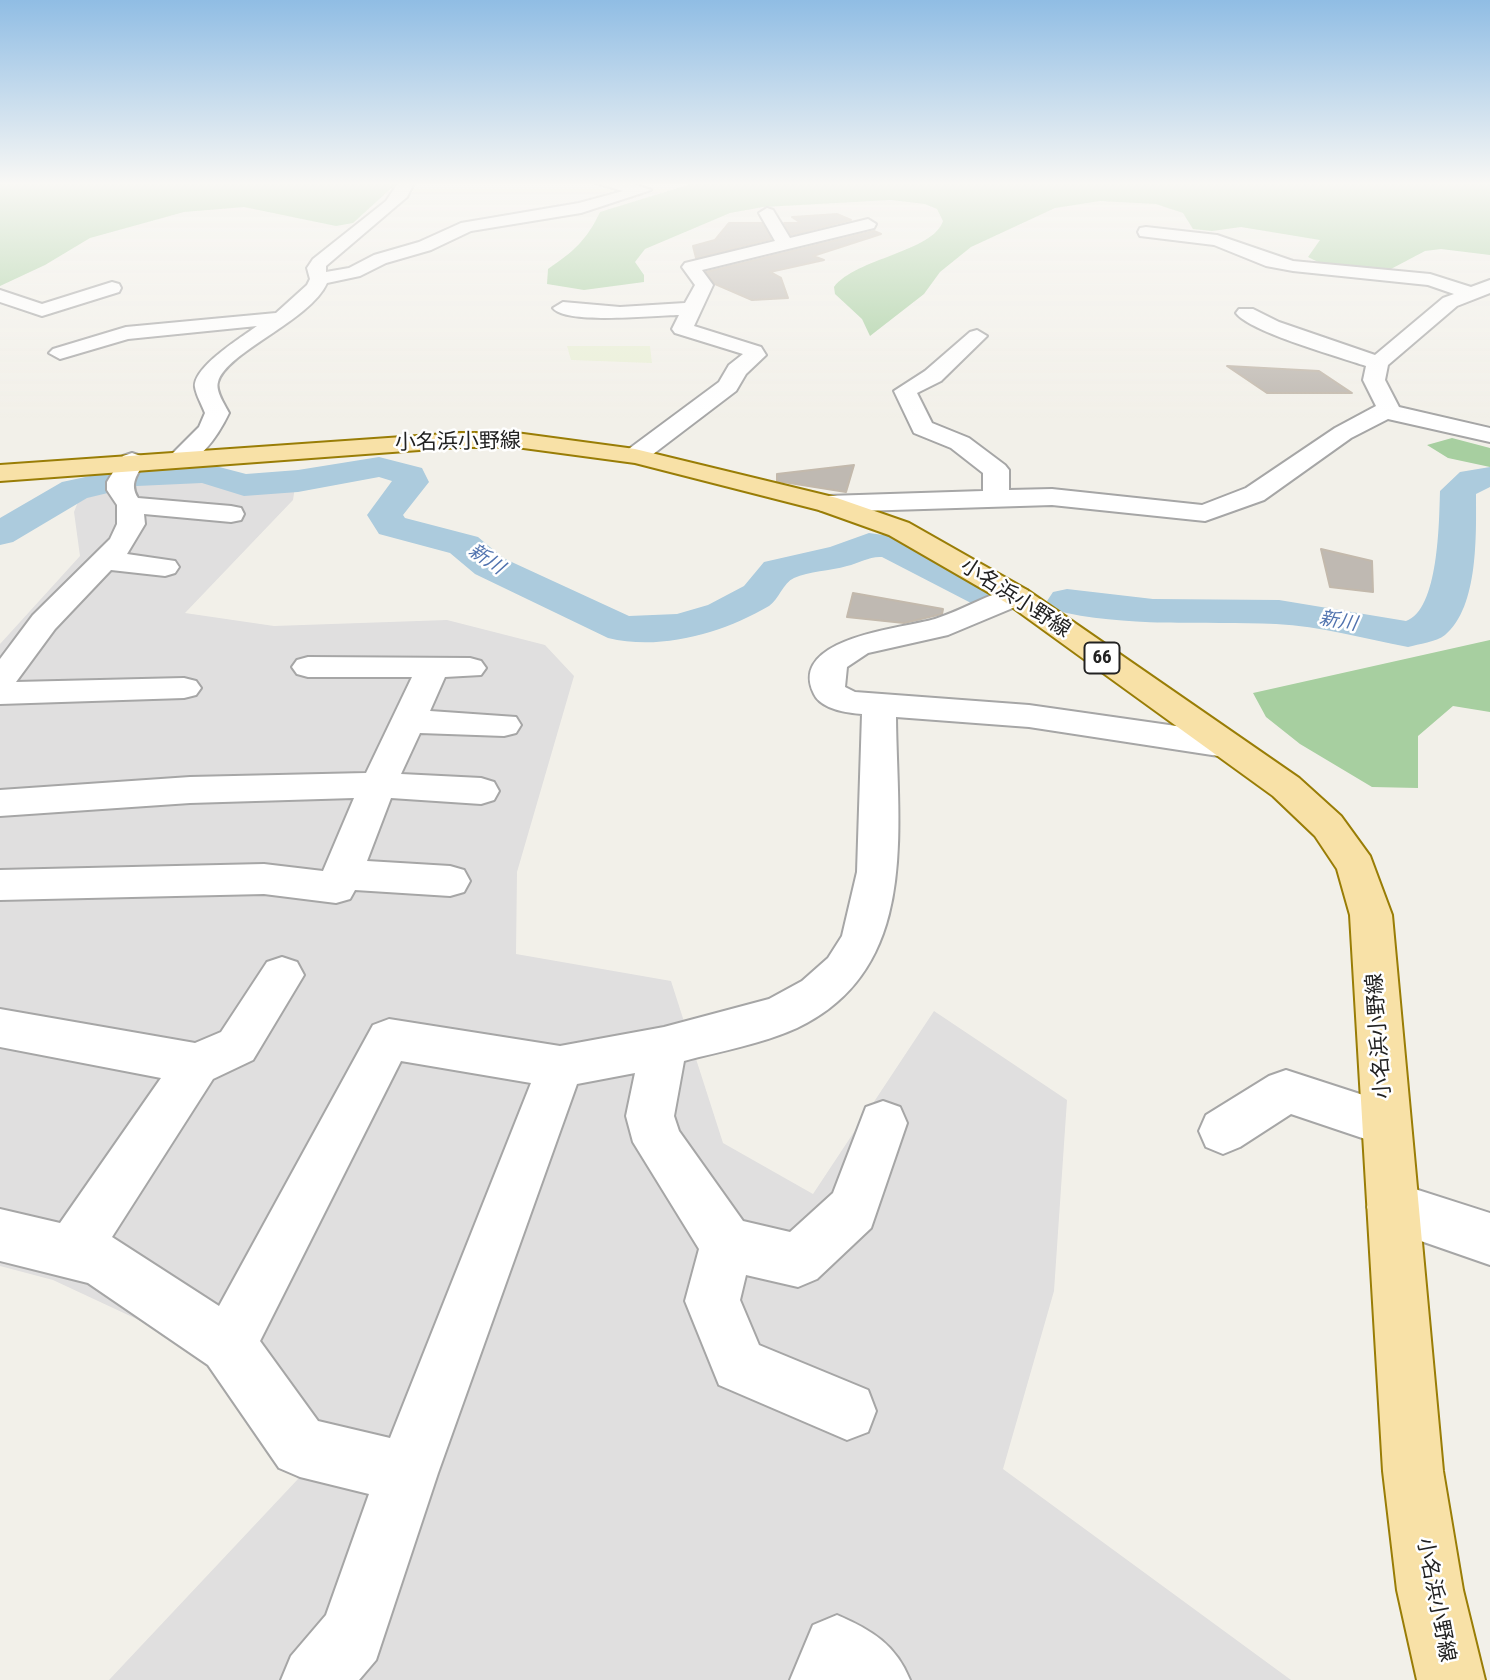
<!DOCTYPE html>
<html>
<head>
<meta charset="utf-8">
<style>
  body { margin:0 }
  canvas { display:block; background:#f2f0e9 }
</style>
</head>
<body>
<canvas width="1490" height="1680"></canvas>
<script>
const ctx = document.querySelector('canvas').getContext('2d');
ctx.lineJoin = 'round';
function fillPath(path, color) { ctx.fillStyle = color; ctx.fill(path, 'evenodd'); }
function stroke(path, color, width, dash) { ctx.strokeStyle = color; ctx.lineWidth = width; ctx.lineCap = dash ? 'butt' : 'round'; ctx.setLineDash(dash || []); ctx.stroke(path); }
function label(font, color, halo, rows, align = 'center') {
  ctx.font = font + ' "Roboto Condensed","Noto Sans JP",sans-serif'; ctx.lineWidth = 5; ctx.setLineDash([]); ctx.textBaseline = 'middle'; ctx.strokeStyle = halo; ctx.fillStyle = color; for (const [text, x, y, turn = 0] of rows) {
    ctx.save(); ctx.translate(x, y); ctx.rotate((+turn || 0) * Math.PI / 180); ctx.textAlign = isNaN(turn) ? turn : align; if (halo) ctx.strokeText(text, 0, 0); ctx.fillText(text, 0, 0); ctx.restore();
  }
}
fillPath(new Path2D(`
  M297 474 293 500 185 613 274 626 447 620 545 645 574 676 517 872 516 954 671 981 723 1143 813 1194 934 1011 1067 1100 1054 1291 1003 1469 1291 1680H109L298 1479 201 1349 53 1280 0 1266V644L80 556 74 512 85 484Z`), '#e0dfdf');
fillPath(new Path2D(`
  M567 346H650L652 363 571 360Z`), '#e9efd6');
fillPath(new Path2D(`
  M0 183H397L353 223 336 226 244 207 184 212 90 238 45 265 0 286Z
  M694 183H1490V255L1441 249 1425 251 1389 270 1322 264 1308 257 1320 240 1241 227 1212 231 1193 229 1183 213 1156 204 1100 201 1055 208 971 247 940 272 924 294 870 336 862 319 835 294 834 287C856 258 933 252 943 221L937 209 925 204 891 200 763 207 730 213 645 249 635 262 644 275V282L584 290 547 284 548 269C573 252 587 240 600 212Z
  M1452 438 1490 448V467L1448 458 1427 445Z
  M1490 640V712L1453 706 1418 736V788L1372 787 1300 744 1266 717 1253 693Z`), '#a7cfa0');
fillPath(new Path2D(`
  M379 457 422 468 429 482 403 515 405 518 478 537 503 558 629 616 677 614 708 605 744 586 764 562 830 547 869 533 905 538 999 585 1005 594 999 603 985 606 971 603 882 557C870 556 859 563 847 566 830 571 809 571 794 578 783 583 779 599 769 606 723 633 661 651 608 638L475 574 450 553 379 534 367 515 392 481 379 477 298 492 244 496 202 483 137 486 87 498 13 542 0 545V518L62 482 137 466 204 463 246 474 298 470Z
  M1490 467V487L1476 494C1476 533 1479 607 1445 635 1436 642 1419 644 1408 647 1365 639 1320 626 1276 624 1202 621 1126 628 1053 610L1047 601 1053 592 1067 589 1153 599 1279 600 1406 621C1439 610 1439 521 1440 491L1460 472Z`), '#accbdd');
const building = new Path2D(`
  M837 214 851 220 791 235 784 223H801L792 217Z
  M729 223H762L771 239 696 258 693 246 715 240Z
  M874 231 881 234 813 256 824 260 770 272 781 278 788 298 752 300 715 284 706 272Z
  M1227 366 1319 371 1352 393H1267Z
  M854 465 846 492 777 481V474Z
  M1321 549 1372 561 1373 592 1330 587Z
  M853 593 943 609 942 614 904 623 847 617Z`);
fillPath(building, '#bfb9b2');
stroke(building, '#c3b9ac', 2);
const minor = new Path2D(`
  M398 183H414L407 197 326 266V272L349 268 374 255 419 242 461 223 579 203 623 191 596 183H630L651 190 581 213 471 231 431 250 386 263 360 276 327 283C310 321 226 352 218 382 215 391 225 405 229 413 219 434 197 470 171 463L168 458 199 427 205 413C202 405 196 395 195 387 193 367 242 337 257 326L128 339 60 359 49 353 53 349 126 327 276 313 307 285 310 279 307 268 313 259 386 201Z
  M767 208 773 210 790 238 868 219 876 224 874 228 702 270 713 285 694 326 761 347 766 355 746 374 736 391 644 461H626L623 456 626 451 719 382 729 365 743 354 675 333 672 329 679 315C656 315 566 325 553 308L563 302 620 307 685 303 695 285 682 267 685 263 775 241 759 213Z
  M1146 227 1217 235 1293 261 1430 274 1471 287 1490 280V293L1457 306 1388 365 1385 380 1399 407 1490 428V442L1388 419 1351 438 1264 500 1205 521 1052 505 828 512 819 510 815 504 819 498 828 496 983 491V473L951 448 914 433 894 391 925 371 970 332 977 330 987 336 941 381 917 393 932 423 969 438 1005 465 1009 470V490L1052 489 1202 505 1246 488 1335 428 1376 406 1363 380 1366 366C1340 357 1250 332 1236 313L1239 309H1253L1279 322 1375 355 1443 298 1454 294 1428 285 1293 271 1266 266 1214 245 1140 236 1138 232 1140 228Z
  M112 282 119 284 121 288 119 292 42 316 0 302V290L42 304Z
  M132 453 141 456 145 461C137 475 129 484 138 498L231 506 241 508 244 514 241 520 231 522 144 514 145 524 127 554 175 561 179 567 175 573 165 576 111 570 55 629 16 682 184 678 196 681 201 688 196 695 184 698 0 704V659L33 615 110 539 117 524V505L107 490V482L123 456Z
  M1016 587 1027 590 1031 596 1027 602 948 635 868 653 847 667 845 687 855 692 1029 705 1225 733 1237 737 1243 745 1237 753 1225 757 1029 727 896 717C897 831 921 969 797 1028 762 1044 721 1051 684 1061L674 1116 679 1131 743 1221 790 1232 833 1193 866 1107 883 1101 900 1107 907 1123 871 1228 817 1279 798 1287 746 1275 740 1300 759 1345 868 1390 876 1411 868 1432 847 1440 719 1385 685 1301 699 1249 633 1142 626 1116 635 1073 577 1084 438 1473 376 1660 359 1680H281L291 1656 326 1615 369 1494 300 1477 279 1468 208 1365 88 1283 0 1261V1209L60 1223 161 1078 0 1047V1009L195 1043 221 1032 267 962 282 957 297 962 304 975 253 1060 213 1079 112 1237 219 1306 373 1025 389 1019 560 1046 664 1027 769 999 802 981 828 958 842 936 857 872 862 714C847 713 821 709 814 694 786 637 906 628 935 619 963 610 988 594 1016 587ZM401 1061 531 1083 390 1438 318 1421 260 1341Z
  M308 657 470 658 481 661 486 668 481 675 445 677 430 711 516 717 521 725 516 733 504 736 420 733 401 774 481 778 494 782 499 791 494 800 481 804 391 798 367 861 450 866 464 870 470 881 464 892 450 896 355 890 350 899 336 903 264 894 0 900V870L264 864 323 871 354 798 190 803 0 816V790L190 777 366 773 412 677H308L297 674 292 667 297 660Z
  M1286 1070 1403 1108 1410 1124 1403 1140 1386 1146 1291 1114 1240 1147 1223 1154 1206 1147 1199 1131 1206 1115 1269 1076Z
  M1393 1182 1490 1213V1265L1375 1225 1367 1207 1375 1189Z
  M837 1615C872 1630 896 1645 910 1680H790L813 1625Z`);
const major = new Path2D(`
  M460 433H516L635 449 837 498 909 523 1027 590 1299 778 1341 816 1370 856 1392 915 1443 1471 1463 1590 1485 1680H1417L1397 1590 1383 1471 1350 915 1337 869 1315 836 1273 796 1005 602 889 535 819 510 635 463 516 447H460L0 481V465Z`);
stroke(minor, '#a6a6a6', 4);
stroke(major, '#997d06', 4);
fillPath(minor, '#fff');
fillPath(major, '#f8e1a7');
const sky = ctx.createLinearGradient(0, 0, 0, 418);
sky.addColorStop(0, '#90bde4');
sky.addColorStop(0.44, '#f9f8f5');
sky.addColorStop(1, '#f9f8f500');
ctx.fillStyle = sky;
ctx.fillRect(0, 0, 1490, 418);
label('italic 19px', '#5173af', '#fff', [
  ["新川",486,560,34],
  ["新川",1338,622,10]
]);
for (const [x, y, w] of [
  [1102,658,35]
]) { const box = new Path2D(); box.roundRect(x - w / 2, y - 15.5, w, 31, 5); ctx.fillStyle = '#fff'; ctx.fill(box); stroke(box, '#222', 2); }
label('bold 19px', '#222', null, [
  ["66",1102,658]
]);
label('21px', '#222', '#fff', [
  ["小名浜小野線",458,443,-1],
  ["小名浜小野線",1015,599,33],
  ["小名浜小野線",1380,1036,-94],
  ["小名浜小野線",1435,1600,79]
]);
</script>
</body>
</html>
